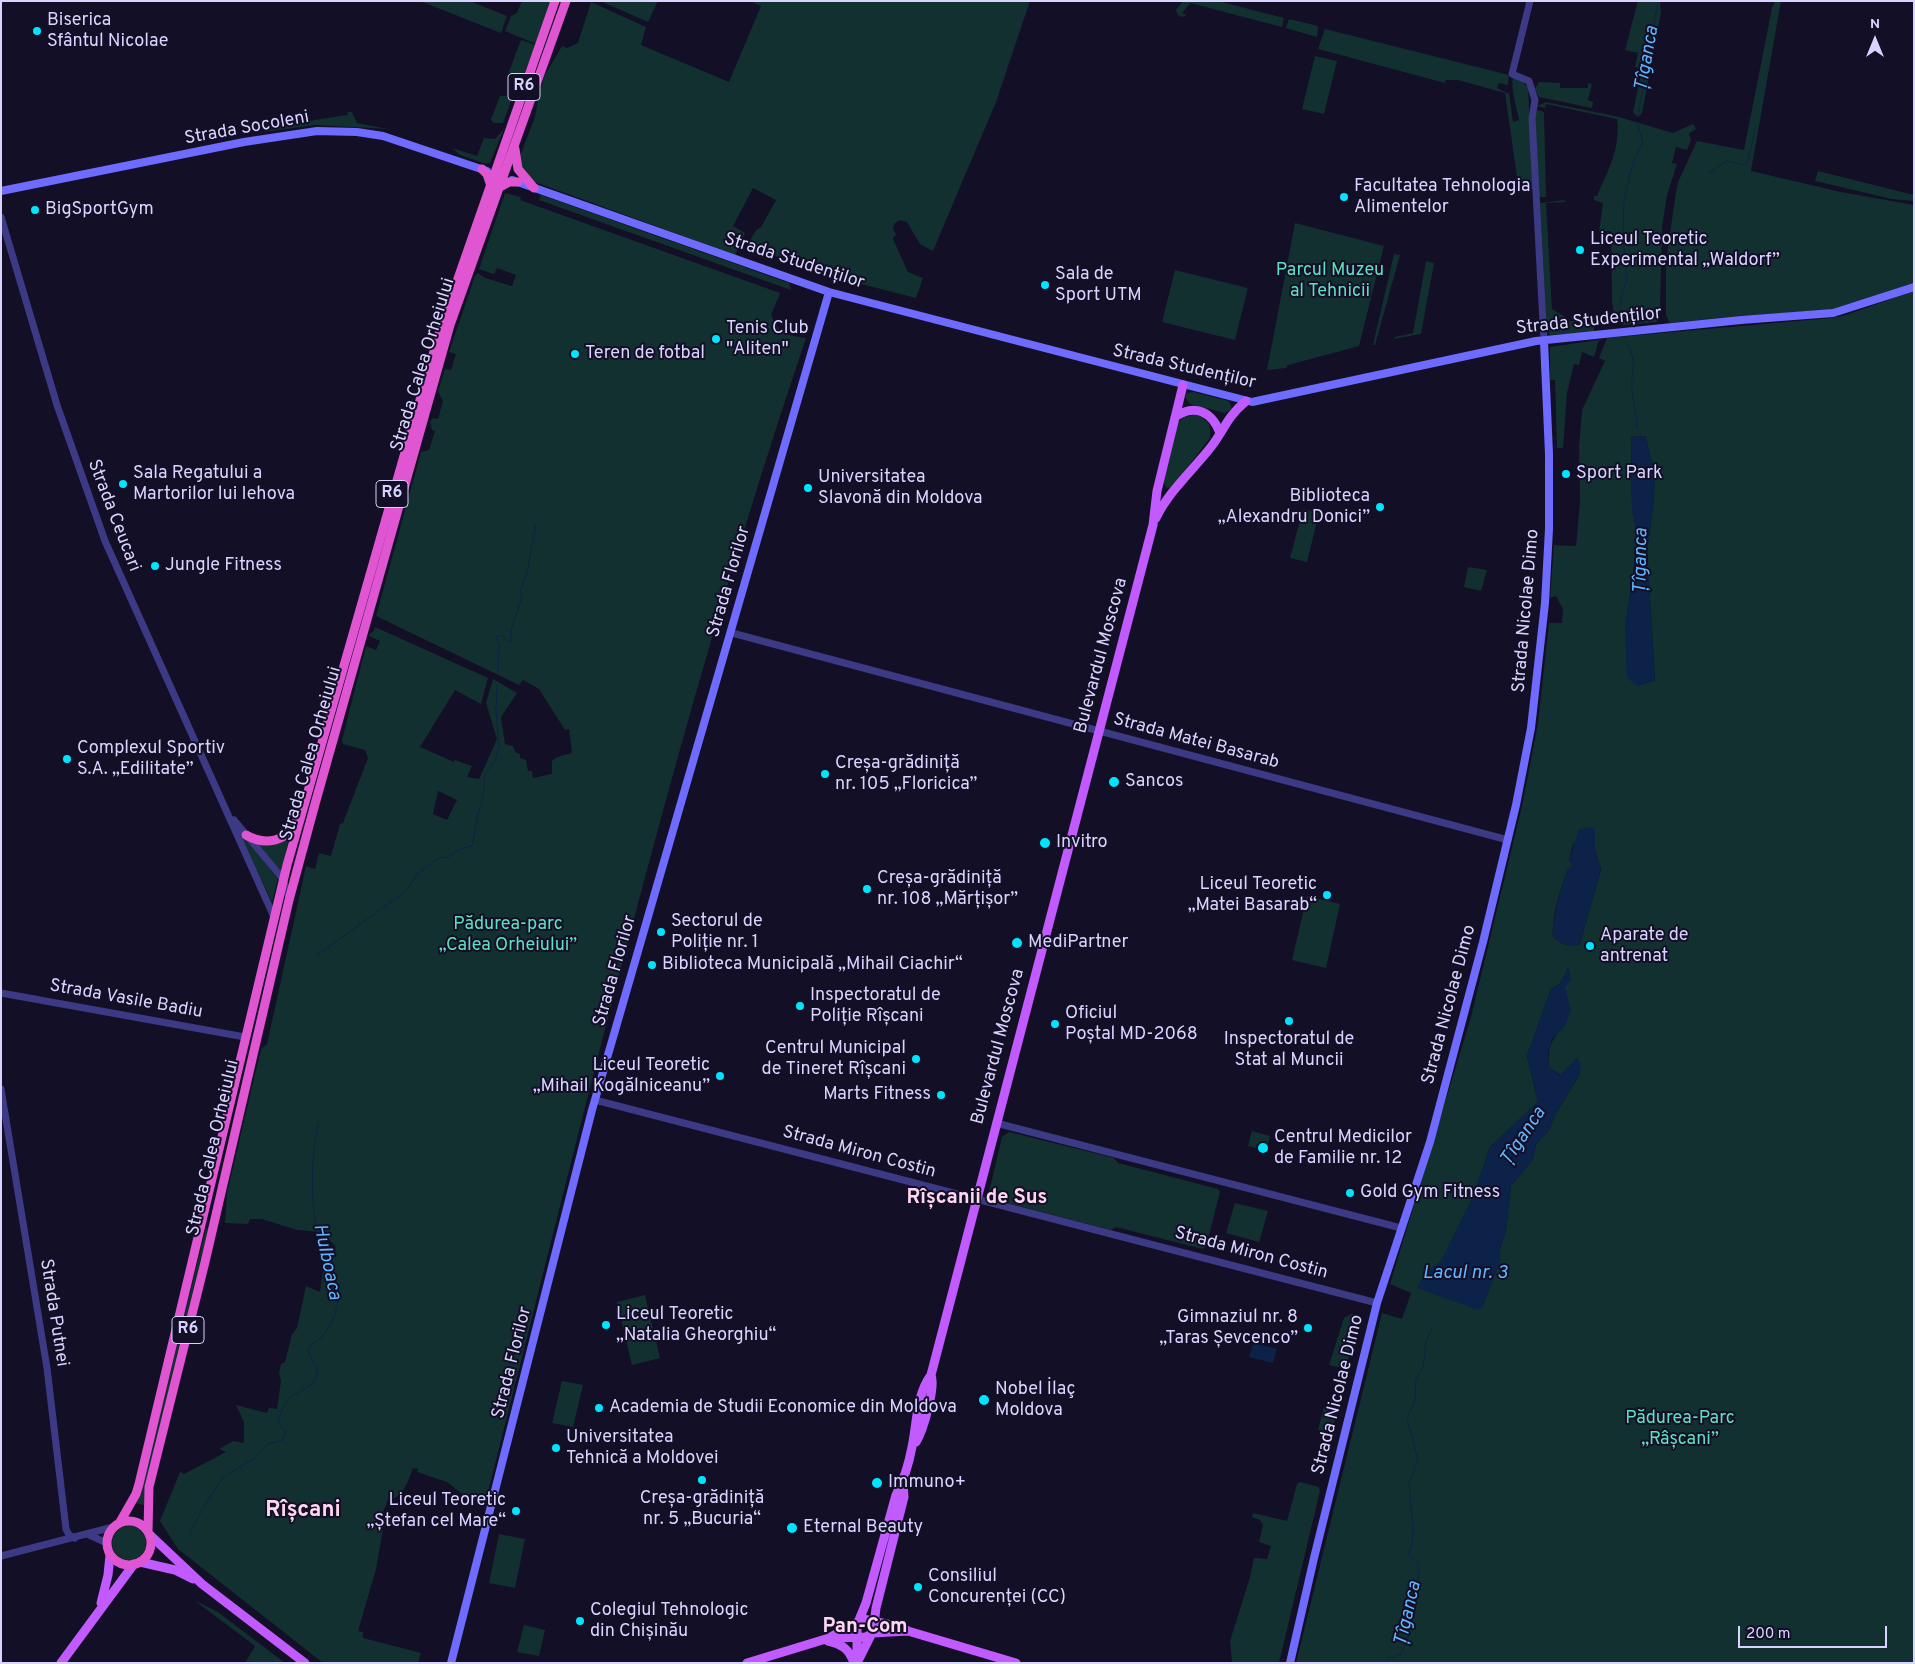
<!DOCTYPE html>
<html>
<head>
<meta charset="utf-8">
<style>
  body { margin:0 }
  #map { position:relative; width:1915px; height:1664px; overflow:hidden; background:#130f26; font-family:Overpass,sans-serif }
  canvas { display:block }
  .frame { position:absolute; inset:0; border:2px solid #d9d4ff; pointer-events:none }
  .north { position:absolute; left:1850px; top:15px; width:50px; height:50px; -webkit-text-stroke:4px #130f26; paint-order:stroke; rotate:0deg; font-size:14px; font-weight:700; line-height:20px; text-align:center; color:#d9d4ff }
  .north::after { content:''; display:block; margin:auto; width:18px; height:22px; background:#d9d4ff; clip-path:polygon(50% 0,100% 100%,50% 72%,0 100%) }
  .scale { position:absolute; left:1738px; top:1626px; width:149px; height:22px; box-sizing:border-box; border:2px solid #d9d4ff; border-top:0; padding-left:6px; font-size:15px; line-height:18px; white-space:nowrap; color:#d9d4ff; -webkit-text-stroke:4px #130f26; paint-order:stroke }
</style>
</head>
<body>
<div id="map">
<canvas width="1915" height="1664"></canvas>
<div class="frame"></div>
<div class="north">N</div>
<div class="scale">200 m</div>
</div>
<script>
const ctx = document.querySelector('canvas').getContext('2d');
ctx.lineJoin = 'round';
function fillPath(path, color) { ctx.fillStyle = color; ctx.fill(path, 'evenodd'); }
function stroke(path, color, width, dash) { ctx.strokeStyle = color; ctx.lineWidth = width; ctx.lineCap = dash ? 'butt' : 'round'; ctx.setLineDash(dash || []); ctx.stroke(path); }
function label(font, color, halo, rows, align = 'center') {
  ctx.font = font + ' Overpass,sans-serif'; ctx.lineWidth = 4; ctx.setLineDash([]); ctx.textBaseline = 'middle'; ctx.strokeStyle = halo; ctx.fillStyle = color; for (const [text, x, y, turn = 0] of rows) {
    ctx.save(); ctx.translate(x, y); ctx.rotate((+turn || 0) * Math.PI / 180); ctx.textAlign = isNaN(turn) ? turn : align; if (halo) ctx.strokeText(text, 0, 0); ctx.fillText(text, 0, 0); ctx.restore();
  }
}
fillPath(new Path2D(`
  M420 1H470L507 16 501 33Z
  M522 1H552L536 44 505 31 511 16 517 13Z
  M600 1H658L648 22Z
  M750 1H1030L996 102 933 251 920 244 907 222 900 220 895 223 893 228 896 235 893 239 908 272 923 278 916 298 834 277 747 246 756 230 761 227 776 200 753 188 733 226 745 233 735 255 535 182 527 178 520 169V156L535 117 539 94 545 75 562 46 567 48 578 43 591 2 646 27 641 45 729 82 761 6Z
  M1183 1H1218L1284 18 1282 27 1190 3 1182 13 1187 15 1182 17 1178 15 1176 10Z
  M1638 1H1660L1661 13 1642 113 1638 117 1633 112 1642 69 1635 67 1638 53 1625 50Z
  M1775 1H1781L1751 171 1841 192 1914 205V283L1829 310 1737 316 1670 323 1666 316V261L1676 192 1678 182 1697 141 1744 150 1772 8Z
  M1289 19 1318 26 1317 37 1286 28Z
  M1325 29 1509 75 1508 85 1499 83 1497 88 1509 94 1513 122 1519 120C1517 107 1510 90 1513 77L1522 80 1528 88 1533 189 1524 188 1525 185 1517 177 1505 93 1458 80H1446L1445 83 1318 49Z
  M521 40 536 45 521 81H515L507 77Z
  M1315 56 1337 61 1324 114 1302 109Z
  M1539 82 1560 83V88H1588V83L1592 84 1588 100 1593 102 1592 108 1539 97 1535 89Z
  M500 96H509L511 101 503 123H494L491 120Z
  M1546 102 1619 117 1673 133 1693 124 1696 129 1689 133 1691 140 1687 150 1676 147 1672 163 1677 164 1667 195 1662 227 1660 312 1657 322 1624 325 1615 321 1612 301 1611 231H1599L1603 203 1594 200V196H1597C1608 170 1621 148 1617 119L1546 104 1545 108 1537 106Z
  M1537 110 1544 112 1546 197H1538L1534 113Z
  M348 112H352L357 123 388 129 315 125 264 132 263 128 347 115Z
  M504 129 490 163 486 164 460 155 452 148 477 156 484 138 495 139Z
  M1818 171 1914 195V201L1892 199 1815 181Z
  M505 193 521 197 520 200 780 293 771 315C780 335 786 335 806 338 677 719 585 1111 486 1500H470L447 1482 417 1472 418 1469 413 1468C408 1480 404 1499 388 1499L382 1515 380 1529 383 1530 376 1569 358 1631 363 1632V1638L421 1653 418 1663H323L178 1549 160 1521 180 1472 184 1474 226 1452 219 1449 233 1441 244 1443V1422L236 1405 267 1413 269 1408 277 1409 281 1381 279 1373 281 1364 285 1362 292 1334 297 1328 306 1286 320 1292 324 1263 336 1247 322 1232 297 1230 262 1219H250L248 1224 225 1223 227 1193 261 1049 267 1044 306 866 315 869 319 853 331 856 340 824 343 823 368 758 365 750 343 744 342 740 366 646 376 650 380 641 369 636 370 633 373 632 375 627 488 678 481 704 455 690 420 747 454 762 455 760 472 766 467 777 479 779 497 739 486 703 493 679 517 693 501 717 505 744 513 746 515 752 520 754V758L526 760 528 771H532L533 778 552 774V761L557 757 572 753 569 729 565 730 539 689 523 680 519 685 376 616 421 452 429 450 435 431 432 430 430 422 433 418 438 419 443 401 438 391 445 369 451 370 456 354 449 352 475 276 478 273 485 278 512 286 516 275 497 268 494 274 479 269ZM438 791 457 800 447 820 433 814Z
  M541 195 789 283 791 290 539 200Z
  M1565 200V202L1546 203 1552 309 1564 316 1565 321H1601L1594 326V332L1550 335 1547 331 1540 203Z
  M1295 223 1384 246 1359 346 1288 365 1286 368 1267 370Z
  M1394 254 1400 255 1375 345H1373Z
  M1426 261 1434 263 1421 334 1393 339 1395 337 1413 333Z
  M1175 270 1248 288 1235 340 1162 322Z
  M1914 291V1663H1296L1382 1313 1402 1319 1411 1293 1390 1284 1471 1017 1522 806 1538 724 1549 623H1562L1563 609 1556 596 1550 598 1554 545 1576 546 1580 502 1579 447 1582 410 1605 361 1599 358 1607 338 1831 318 1843 316ZM1645 436 1655 473 1653 509 1647 550 1655 680 1638 686 1625 628 1638 539 1632 509 1631 437ZM1595 830V850L1601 869 1580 944C1569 947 1561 945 1553 936 1551 921 1562 875 1573 865L1569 860 1573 844ZM1568 968 1571 980 1565 986V1025C1551 1039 1547 1048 1549 1068L1561 1075 1577 1058 1580 1074 1555 1115 1549 1130 1536 1144 1533 1159 1511 1186 1506 1231 1500 1249 1499 1265 1426 1272 1441 1262 1473 1197 1490 1147 1538 1102 1527 1056 1551 989 1560 984Z
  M1599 340 1594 357 1582 352 1579 365 1574 364 1567 393 1563 448H1557L1555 380H1550V347Z
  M1193 392 1229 401 1232 409 1225 413 1190 404 1185 397 1187 393Z
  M1194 414C1206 417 1212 424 1210 438L1172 487 1167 488 1163 482 1178 423 1182 418Z
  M1303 509 1319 513 1307 562 1290 558Z
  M1468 567 1487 570 1481 591 1464 587Z
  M235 825 278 879 272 902Z
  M290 834 281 871 256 842Z
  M1307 896 1340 904 1326 968 1292 960Z
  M1252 1131 1270 1136 1266 1151 1248 1146Z
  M1009 1132 1114 1158 1118 1163 1218 1189 1220 1192 1206 1247 1203 1249 1116 1227 1111 1230 992 1199 989 1192 1002 1137Z
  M1235 1203 1268 1211 1259 1242 1226 1233Z
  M206 1228 208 1229 145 1486 144 1505 136 1503 140 1494Z
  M645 1295 660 1358 632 1365 617 1302Z
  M1352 1314 1359 1315 1346 1369 1329 1365 1344 1318Z
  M562 1381 583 1385 573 1427 552 1423Z
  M1324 1407 1337 1411 1331 1433 1318 1430Z
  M1300 1482 1319 1487 1320 1491 1279 1663H1232L1230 1641 1250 1577 1254 1558 1267 1559 1271 1546 1259 1542 1263 1525 1260 1520 1252 1517 1253 1513 1287 1521 1297 1484Z
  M112 1543a17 17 0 1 1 34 0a17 17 0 1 1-34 0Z
  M499 1534 525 1539 515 1588 489 1583Z
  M194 1600 218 1612 285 1663H245L255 1646Z
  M524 1625 545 1630 539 1656 517 1652Z`), '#12302f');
fillPath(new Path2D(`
  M1645 436 1655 473 1653 509 1647 550 1655 680 1638 686 1627 678 1625 628 1638 539 1632 509 1631 437Z
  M1592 827 1595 830V850L1601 869 1580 944C1569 947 1561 945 1553 936V925L1558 900 1567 870 1573 865 1569 860 1579 829Z
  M1568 968 1571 980 1565 987 1571 1010 1565 1025 1552 1039 1548 1053 1549 1068 1560 1075 1577 1058 1581 1065 1580 1074 1555 1115 1549 1130 1536 1144 1533 1159 1511 1186 1506 1231 1500 1249 1499 1265 1483 1306 1478 1310 1417 1288 1426 1272 1441 1261 1473 1197 1490 1147 1538 1102 1527 1056 1551 989 1560 984Z
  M1253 1343 1277 1349 1273 1363 1249 1357Z`), '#0c2248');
stroke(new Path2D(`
  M1638 116 1658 1
  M1709 173 1727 161 1745 165 1748 160 1756 126
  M1623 323 1620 302 1627 279 1623 237 1624 200 1633 163 1643 142 1637 122
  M1627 344C1639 366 1630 368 1632 389 1633 402 1637 413 1637 428
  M498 672 499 645 496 637 502 635 506 640 511 642V630L522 597 520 592 527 573 536 524
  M316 956 406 891 418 873 441 857 447 858 460 849 472 846 478 814 483 797 485 774 495 761 499 746 496 712 497 685
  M190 1533 202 1510 223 1477 254 1459 267 1444 283 1440 286 1432 278 1423C279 1415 284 1404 289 1398 297 1391 318 1386 317 1373 317 1364 308 1358 308 1348 312 1343 318 1341 323 1336 329 1328 336 1315 337 1305 340 1281 322 1258 318 1235 310 1200 311 1159 318 1124
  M1387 1661 1388 1657 1392 1658 1401 1654 1409 1635 1412 1613 1410 1591 1417 1582 1419 1572 1418 1564 1408 1554 1412 1546 1413 1529 1409 1484 1418 1460 1407 1419 1415 1400 1416 1379 1423 1366 1426 1343 1432 1327`), '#0c2248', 1);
stroke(new Path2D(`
  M1530 1 1512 74 1529 81 1535 100 1532 118 1544 341
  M1 217 57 405 105 541 274 917
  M732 633 1508 840
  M234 820 283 879 289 898
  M1 993 245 1037
  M1 1089 47 1368 66 1529 69 1535 75 1538
  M595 1100 1377 1303
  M996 1123 1401 1228
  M89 1535 107 1543
  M1 1556 113 1527`), '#3d3a85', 7);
stroke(new Path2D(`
  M512 180 829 292 1252 402 1536 341 1741 320 1833 313 1914 287
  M1 191 244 142 317 131 357 132 383 136 487 171
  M451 1663 592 1110 829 292
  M1290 1663 1314 1558 1377 1303 1430 1142 1483 942 1516 805 1531 728 1545 603 1549 529V454L1544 341`), '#6f6bff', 8);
stroke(new Path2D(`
  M1175 417C1195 403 1212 412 1220 433
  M1156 518C1169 491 1193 470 1211 447 1225 429 1226 418 1246 401
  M916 1442C923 1431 936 1387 931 1375
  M150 1535 202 1584 305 1663
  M140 1562 175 1570 193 1579
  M101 1603 108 1575 110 1555
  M873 1633 908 1631
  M832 1638 866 1637 873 1633 876 1608 904 1497 903 1483
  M828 1641C842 1644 849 1649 854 1663
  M858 1661 871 1635
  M857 1662V1625L866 1603 896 1495C904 1480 909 1463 912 1447 917 1424 916 1395 931 1375L1153 525 1157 491 1183 385
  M61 1663 134 1564
  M747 1663 829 1638 863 1619 901 1627 908 1631 1016 1663`), '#c25bff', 9);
stroke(new Path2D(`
  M515 149 518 169 534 188
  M482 169 487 174 490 183
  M500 187 509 182H518
  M246 835C265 846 286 842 296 822
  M107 1543a22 22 0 1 1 44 0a22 22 0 1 1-44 0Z
  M120 1522 136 1494 139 1484 287 865 440 330 555 1
  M148 1531 149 1487 205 1262 289 900 315 804 450 325 566 1`), '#e055d1', 9);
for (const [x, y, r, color] of [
  [37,31,5,"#00e5ff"],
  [1344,197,5,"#00e5ff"],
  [35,210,5,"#00e5ff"],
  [1580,250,5,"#00e5ff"],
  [1045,285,5,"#00e5ff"],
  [716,339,5,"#00e5ff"],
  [575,354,5,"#00e5ff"],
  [1566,474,5,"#00e5ff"],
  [123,484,5,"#00e5ff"],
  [808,488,5,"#00e5ff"],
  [1380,507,5,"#00e5ff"],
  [155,566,5,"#00e5ff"],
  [67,759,5,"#00e5ff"],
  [825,774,5,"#00e5ff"],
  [1114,782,6,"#00e5ff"],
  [1045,843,6,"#00e5ff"],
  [867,889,5,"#00e5ff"],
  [1327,895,5,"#00e5ff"],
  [661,932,5,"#00e5ff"],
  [1017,943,6,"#00e5ff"],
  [1590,946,5,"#00e5ff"],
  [652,965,5,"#00e5ff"],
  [800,1006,5,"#00e5ff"],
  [1289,1021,5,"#00e5ff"],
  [1055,1024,5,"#00e5ff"],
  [916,1059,5,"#00e5ff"],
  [720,1076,5,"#00e5ff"],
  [941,1095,5,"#00e5ff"],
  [1263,1148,6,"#00e5ff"],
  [1350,1193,5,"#00e5ff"],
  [606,1325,5,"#00e5ff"],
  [1308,1328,5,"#00e5ff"],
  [984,1400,6,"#00e5ff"],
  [599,1408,5,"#00e5ff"],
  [556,1448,5,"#00e5ff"],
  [702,1480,5,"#00e5ff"],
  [877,1483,6,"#00e5ff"],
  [516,1511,5,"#00e5ff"],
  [792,1528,6,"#00e5ff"],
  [918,1587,5,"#00e5ff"],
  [580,1621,5,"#00e5ff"]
]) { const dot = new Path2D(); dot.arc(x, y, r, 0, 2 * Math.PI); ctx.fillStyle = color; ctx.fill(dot); stroke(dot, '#130f26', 2); }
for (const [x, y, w] of [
  [524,87,32],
  [392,494,32],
  [188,1330,32]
]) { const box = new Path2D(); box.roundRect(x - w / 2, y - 13.5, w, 27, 4); ctx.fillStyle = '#130f26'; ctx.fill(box); stroke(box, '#d9d4ff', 1); }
label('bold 16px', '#d9d4ff', null, [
  ["R6",524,87],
  ["R6",392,494],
  ["R6",188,1330]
]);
label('18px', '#d9d4ff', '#130f26', [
  ["Biserica",47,21],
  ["Sfântul Nicolae",47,42],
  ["Facultatea Tehnologia",1354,187],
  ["Alimentelor",1354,208],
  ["BigSportGym",45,210],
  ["Liceul Teoretic",1590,240],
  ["Experimental „Waldorf”",1590,261],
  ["Sala de",1055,275],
  ["Sport UTM",1055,296],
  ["Tenis Club",726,329],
  ["\"Aliten\"",726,350],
  ["Teren de fotbal",585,354],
  ["Sala Regatului a",133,474],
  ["Martorilor lui Iehova",133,495],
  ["Sport Park",1576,474],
  ["Universitatea",818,478],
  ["Slavonă din Moldova",818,499],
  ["Biblioteca",1370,497,"right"],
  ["„Alexandru Donici”",1370,518,"right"],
  ["Jungle Fitness",165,566],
  ["Complexul Sportiv",77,749],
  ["S.A. „Edilitate”",77,770],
  ["Creșa-grădiniță",835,764],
  ["nr. 105 „Floricica”",835,785],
  ["Sancos",1125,782],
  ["Invitro",1056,843],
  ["Creșa-grădiniță",877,879],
  ["nr. 108 „Mărțișor”",877,900],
  ["Liceul Teoretic",1317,885,"right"],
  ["„Matei Basarab“",1317,906,"right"],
  ["Sectorul de",671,922],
  ["Poliție nr. 1",671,943],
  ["Aparate de",1600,936],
  ["antrenat",1600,957],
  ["MediPartner",1028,943],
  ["Biblioteca Municipală „Mihail Ciachir“",662,965],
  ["Inspectoratul de",810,996],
  ["Poliție Rîșcani",810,1017],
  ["Oficiul",1065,1014],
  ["Poștal MD-2068",1065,1035],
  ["Inspectoratul de",1289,1040,"center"],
  ["Stat al Muncii",1289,1061,"center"],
  ["Centrul Municipal",906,1049,"right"],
  ["de Tineret Rîșcani",906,1070,"right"],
  ["Liceul Teoretic",710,1066,"right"],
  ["„Mihail Kogălniceanu”",710,1087,"right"],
  ["Marts Fitness",931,1095,"right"],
  ["Centrul Medicilor",1274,1138],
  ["de Familie nr. 12",1274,1159],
  ["Gold Gym Fitness",1360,1193],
  ["Liceul Teoretic",616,1315],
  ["„Natalia Gheorghiu“",616,1336],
  ["Gimnaziul nr. 8",1298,1318,"right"],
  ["„Taras Șevcenco”",1298,1339,"right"],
  ["Nobel İlaç",995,1390],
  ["Moldova",995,1411],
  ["Academia de Studii Economice din Moldova",609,1408],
  ["Universitatea",566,1438],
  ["Tehnică a Moldovei",566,1459],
  ["Immuno+",888,1483],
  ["Creșa-grădiniță",702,1499,"center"],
  ["nr. 5 „Bucuria“",702,1520,"center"],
  ["Liceul Teoretic",506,1501,"right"],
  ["„Ștefan cel Mare“",506,1522,"right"],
  ["Eternal Beauty",803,1528],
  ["Consiliul",928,1577],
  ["Concurenței (СС)",928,1598],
  ["Colegiul Tehnologic",590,1611],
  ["din Chișinău",590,1632]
], 'left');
label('18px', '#d9d4ff', '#130f26', [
  ["Strada Socoleni",247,129,-10],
  ["Strada Studenților",794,262,18],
  ["Strada Studenților",1589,322,-6],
  ["Strada Calea Orheiului",424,365,-73],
  ["Strada Studenților",1184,368,13],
  ["Strada Ceucari",113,516,69],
  ["Strada Florilor",730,582,-74],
  ["Strada Nicolae Dimo",1527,611,-85],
  ["Bulevardul Moscova",1102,656,-75],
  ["Strada Matei Basarab",1196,742,15],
  ["Strada Calea Orheiului",312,754,-74],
  ["Strada Florilor",616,971,-74],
  ["Strada Vasile Badiu",126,1000,10],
  ["Strada Nicolae Dimo",1450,1005,-75],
  ["Bulevardul Moscova",999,1047,-75],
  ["Strada Calea Orheiului",214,1148,-77],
  ["Strada Miron Costin",859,1153,15],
  ["Strada Miron Costin",1251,1254,15],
  ["Strada Putnei",53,1313,81],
  ["Strada Florilor",513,1363,-76],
  ["Strada Nicolae Dimo",1339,1395,-76]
]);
label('18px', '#5fe0c0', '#130f26', [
  ["Parcul Muzeu",1330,271],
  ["al Tehnicii",1330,292],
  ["Pădurea-parc",508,925],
  ["„Calea Orheiului”",508,946],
  ["Pădurea-Parc",1680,1419],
  ["„Râșcani”",1680,1440]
]);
label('italic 19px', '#62b6ff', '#130f26', [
  ["Țîganca",1648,59,-80],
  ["Țîganca",1642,561,-89],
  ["Țîganca",1524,1137,-56],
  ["Hulboaca",326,1262,78],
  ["Lacul nr. 3",1465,1274],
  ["Țîganca",1409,1614,-77]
]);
label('bold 20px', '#ffd6f0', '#130f26', [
  ["Rîșcanii de Sus",977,1199],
  ["Pan-Com",865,1628]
]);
label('bold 22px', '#ffd6f0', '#130f26', [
  ["Rîșcani",303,1512]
]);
</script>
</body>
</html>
